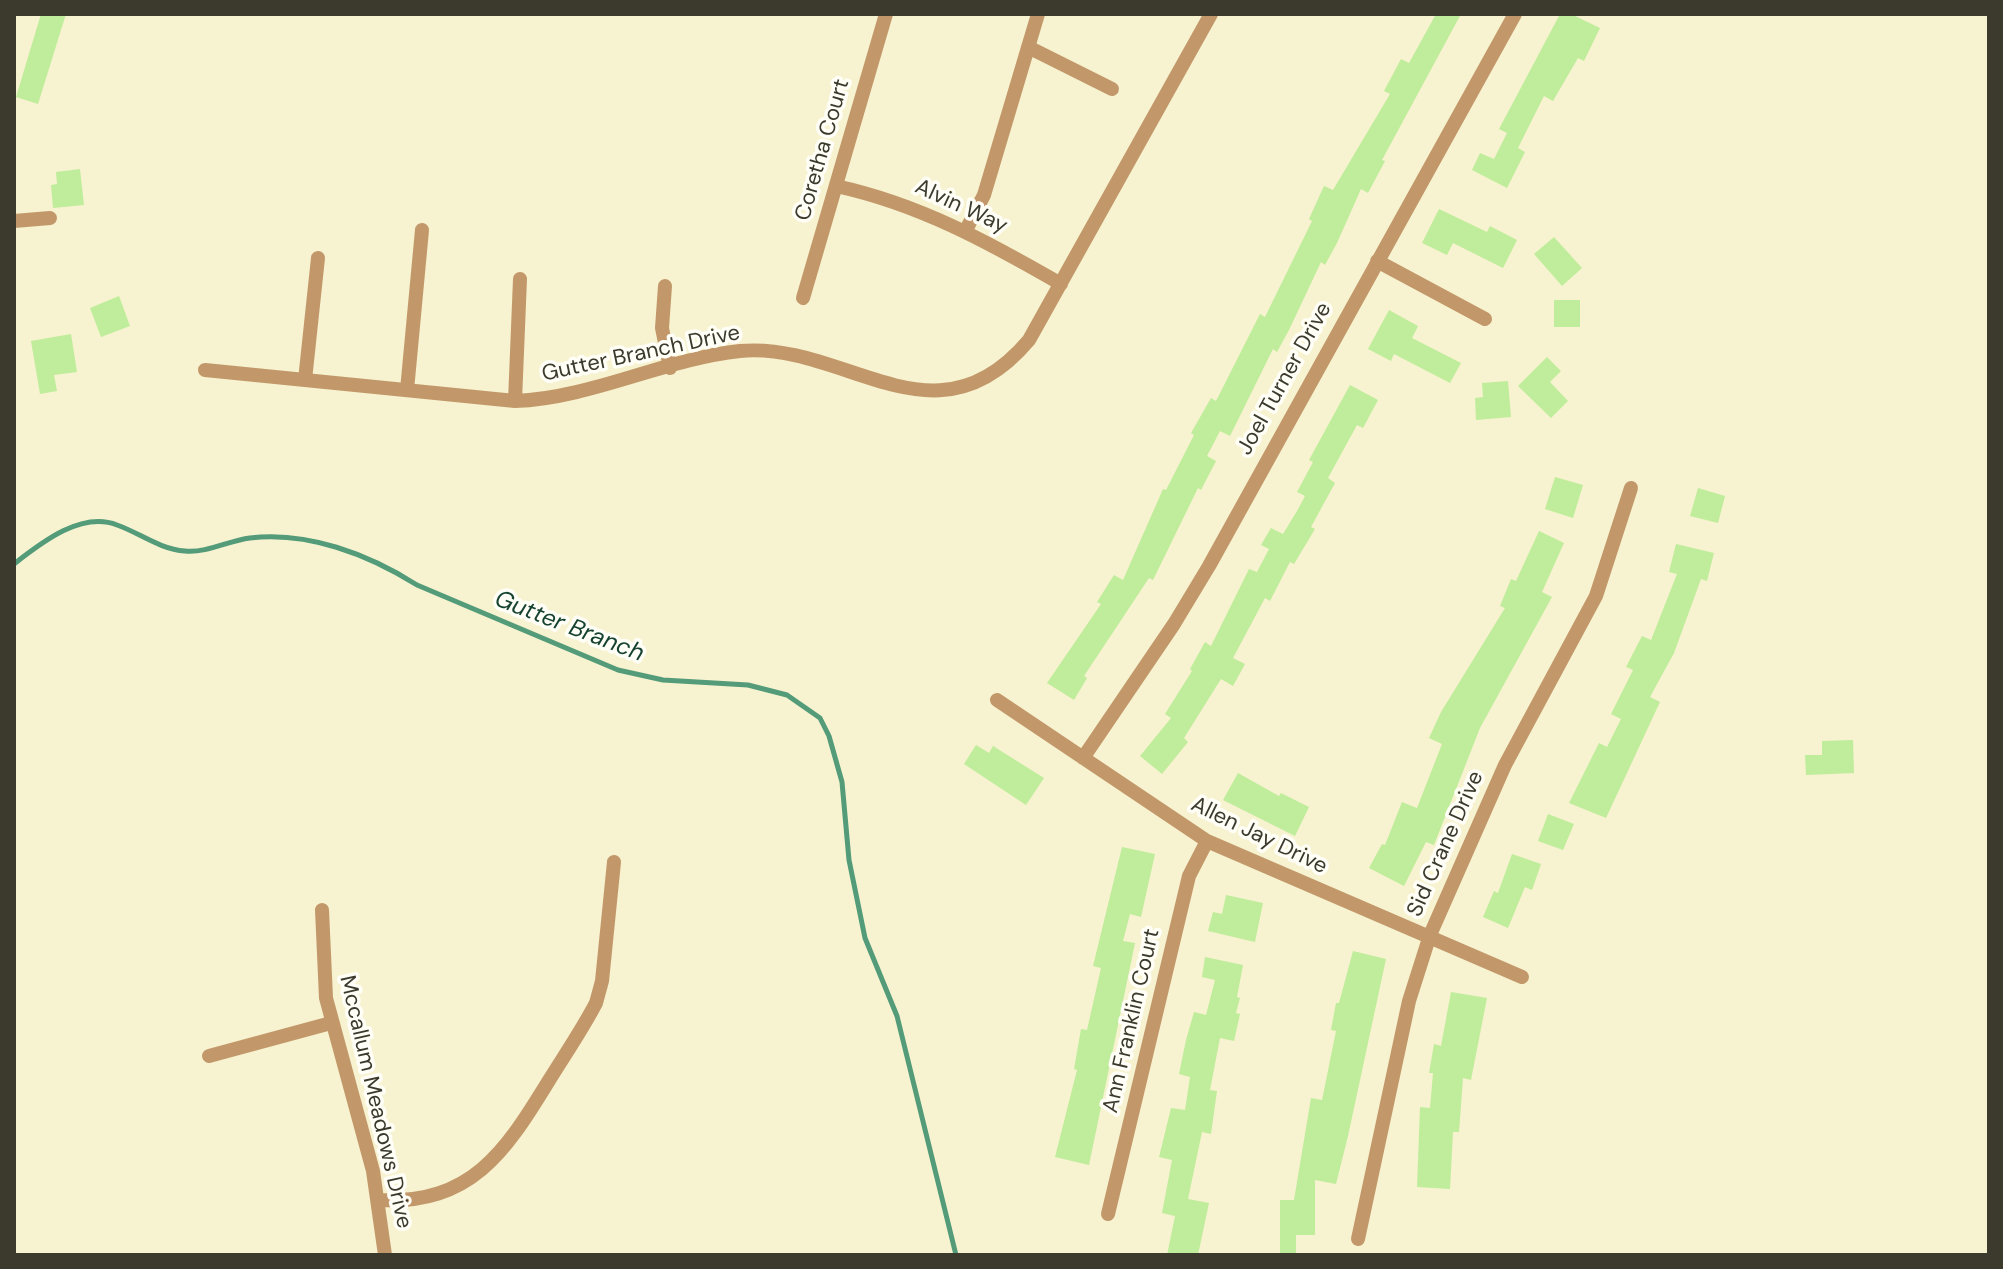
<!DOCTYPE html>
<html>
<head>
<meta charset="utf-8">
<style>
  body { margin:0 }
  #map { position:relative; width:2003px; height:1269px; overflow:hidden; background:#f7f2cf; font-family:"DM Sans",sans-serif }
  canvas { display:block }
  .frame { position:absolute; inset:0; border:16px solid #3c3a2d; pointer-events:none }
</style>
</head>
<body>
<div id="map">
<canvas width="2003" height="1269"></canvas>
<div class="frame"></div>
</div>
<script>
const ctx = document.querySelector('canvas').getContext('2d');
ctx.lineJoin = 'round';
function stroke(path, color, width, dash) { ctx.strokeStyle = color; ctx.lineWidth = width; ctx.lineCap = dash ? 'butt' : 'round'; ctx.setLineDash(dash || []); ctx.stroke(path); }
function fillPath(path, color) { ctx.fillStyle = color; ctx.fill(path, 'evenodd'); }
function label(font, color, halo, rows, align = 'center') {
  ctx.font = font + ' "DM Sans",sans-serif'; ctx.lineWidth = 7; ctx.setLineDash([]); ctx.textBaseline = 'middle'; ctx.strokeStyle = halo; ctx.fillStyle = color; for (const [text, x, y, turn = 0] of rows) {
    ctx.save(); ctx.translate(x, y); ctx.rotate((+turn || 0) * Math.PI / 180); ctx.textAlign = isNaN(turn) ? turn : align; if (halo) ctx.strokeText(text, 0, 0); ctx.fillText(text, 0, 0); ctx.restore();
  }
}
stroke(new Path2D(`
  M14 564C41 543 81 511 117 525 140 533 159 549 185 551 208 553 227 541 250 538 307 531 368 554 417 585L618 670 663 680 748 685 787 695 820 718 829 736 842 782 849 860 865 938 897 1016 956 1255`), '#539b79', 5);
fillPath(new Path2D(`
  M41 14H66L38 104 16 97Z
  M1436 14H1461L1382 160 1385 161 1368 193 1361 189 1337 243 1325 265 1321 262 1289 330 1277 352 1273 349 1230 436 1220 431 1207 456 1216 461 1201 490 1198 488 1153 580 1149 578 1084 676 1087 678 1074 700 1047 683 1101 604 1097 602 1114 575 1123 580 1163 489 1166 490 1194 435 1191 433 1211 398 1216 401 1260 314 1265 317 1312 221 1309 219 1324 186 1333 190 1390 94 1384 91 1401 59 1409 63Z
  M1560 14H1571L1600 28 1584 61 1578 58 1553 101 1544 96 1518 148 1525 152 1507 188 1472 170 1480 153 1494 159 1507 133 1499 129Z
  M80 169 84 205 53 208 51 185 57 184 56 172Z
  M1439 209 1487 232 1490 226 1517 240 1503 268 1453 243 1447 255 1422 243Z
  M1554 237 1582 268 1562 286 1534 254Z
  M119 296 130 326 101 337 90 308Z
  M1554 300H1580V327H1554Z
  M1389 310 1418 326 1412 338 1461 363 1450 383 1394 354 1391 361 1368 349Z
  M71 334 77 372 54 375 57 391 40 394 31 341Z
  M1547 357 1561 371 1550 382 1568 401 1551 418 1518 386Z
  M1508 381 1511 417 1476 420 1475 398 1483 397 1482 383Z
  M1350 385 1378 400 1363 428 1357 425 1328 478 1335 483 1311 527 1315 529 1294 564 1290 562 1270 601 1265 598 1233 658 1245 664 1233 686 1221 679 1184 738 1188 742 1162 774 1140 756 1171 718 1165 714 1192 671 1190 669 1205 642 1211 646 1249 569 1257 572 1269 549 1261 545 1271 528 1283 534 1297 511 1305 496 1297 492 1313 462 1309 460Z
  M1555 477 1583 485 1573 518 1545 509Z
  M1698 488 1725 496 1718 523 1690 516Z
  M1539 531 1564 543 1542 592 1552 597 1480 728 1434 845 1426 842 1404 886 1369 868 1382 844 1385 845 1402 802 1417 808 1442 744 1429 738 1441 712 1505 608 1500 606 1511 579 1516 581Z
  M1676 544 1714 553 1707 581 1701 579 1674 653 1650 697 1660 702 1606 818 1569 803 1599 743 1607 747 1621 719 1611 714 1633 670 1626 667 1642 636 1651 640 1677 574 1669 572Z
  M1853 740 1854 773 1806 775 1805 755H1822V741Z
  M976 745 989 753 993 746 1044 778 1026 805 964 764Z
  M1238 773 1279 796 1281 793 1309 807 1295 836 1223 800Z
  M1548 814 1574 824 1563 850 1538 841Z
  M1122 847 1155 854 1141 917 1130 914 1123 941 1135 943 1089 1165 1055 1157 1077 1070 1074 1069 1081 1029 1087 1030 1101 968 1093 966Z
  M1512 854 1541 864 1532 890 1525 887 1508 928 1483 917 1494 891 1498 893Z
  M1226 895 1263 903 1255 942 1208 931 1213 912 1222 914Z
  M1353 951 1386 959 1348 1136 1336 1184 1315 1180V1235H1296V1255H1280V1200H1294L1311 1098 1322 1100 1336 1031 1331 1030 1336 1003H1339Z
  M1205 957 1243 965 1237 997 1240 998 1236 1013 1240 1014 1234 1041 1220 1038 1210 1090 1217 1091 1211 1134 1202 1132 1188 1199 1209 1203 1198 1255H1167L1175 1216 1162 1213 1172 1160 1159 1157 1171 1108 1185 1110 1190 1077 1179 1074 1186 1040 1194 1012 1206 1015 1215 980 1202 977Z
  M1451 992 1487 998 1471 1080 1463 1078 1459 1132H1453L1450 1189 1417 1187 1420 1107 1430 1108 1433 1073H1429L1434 1044 1441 1046Z`), '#bfed9b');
stroke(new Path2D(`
  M1028 47 1112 89
  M836 186C919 204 988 242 1061 284
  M14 221 50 218
  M966 230 984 195 1038 14
  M1377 261 1485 319
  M665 286 662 328 670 368
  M803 298 886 14
  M205 370 515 401C592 398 664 359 740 351 846 341 935 452 1029 340L1211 14
  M305 380 318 258
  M407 390 422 230
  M515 401 520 279
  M997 700 1207 841 1522 977
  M1083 758 1174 624 1209 566 1515 14
  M322 910 326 998 373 1171 385 1255
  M209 1056 331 1023
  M379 1200C471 1205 505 1152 548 1082 564 1056 582 1030 596 1003L602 981 614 862
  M1108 1214 1189 876 1207 841
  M1358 1239 1409 1001 1430 935 1505 765 1596 596 1631 488`), '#c2986a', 14);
label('22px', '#3c3a2d', '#fffef7', [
  ["Coretha Court",823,150,-74],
  ["Alvin Way",961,207,25],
  ["Gutter Branch Drive",641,354,-12],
  ["Joel Turner Drive",1285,379,-61],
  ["Allen Jay Drive",1259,836,26],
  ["Sid Crane Drive",1446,844,-66],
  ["Ann Franklin Court",1132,1021,-77],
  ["Mccallum Meadows Drive",375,1102,77]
]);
label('italic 24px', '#164331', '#fffef7', [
  ["Gutter Branch",569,627,21]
]);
</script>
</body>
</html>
